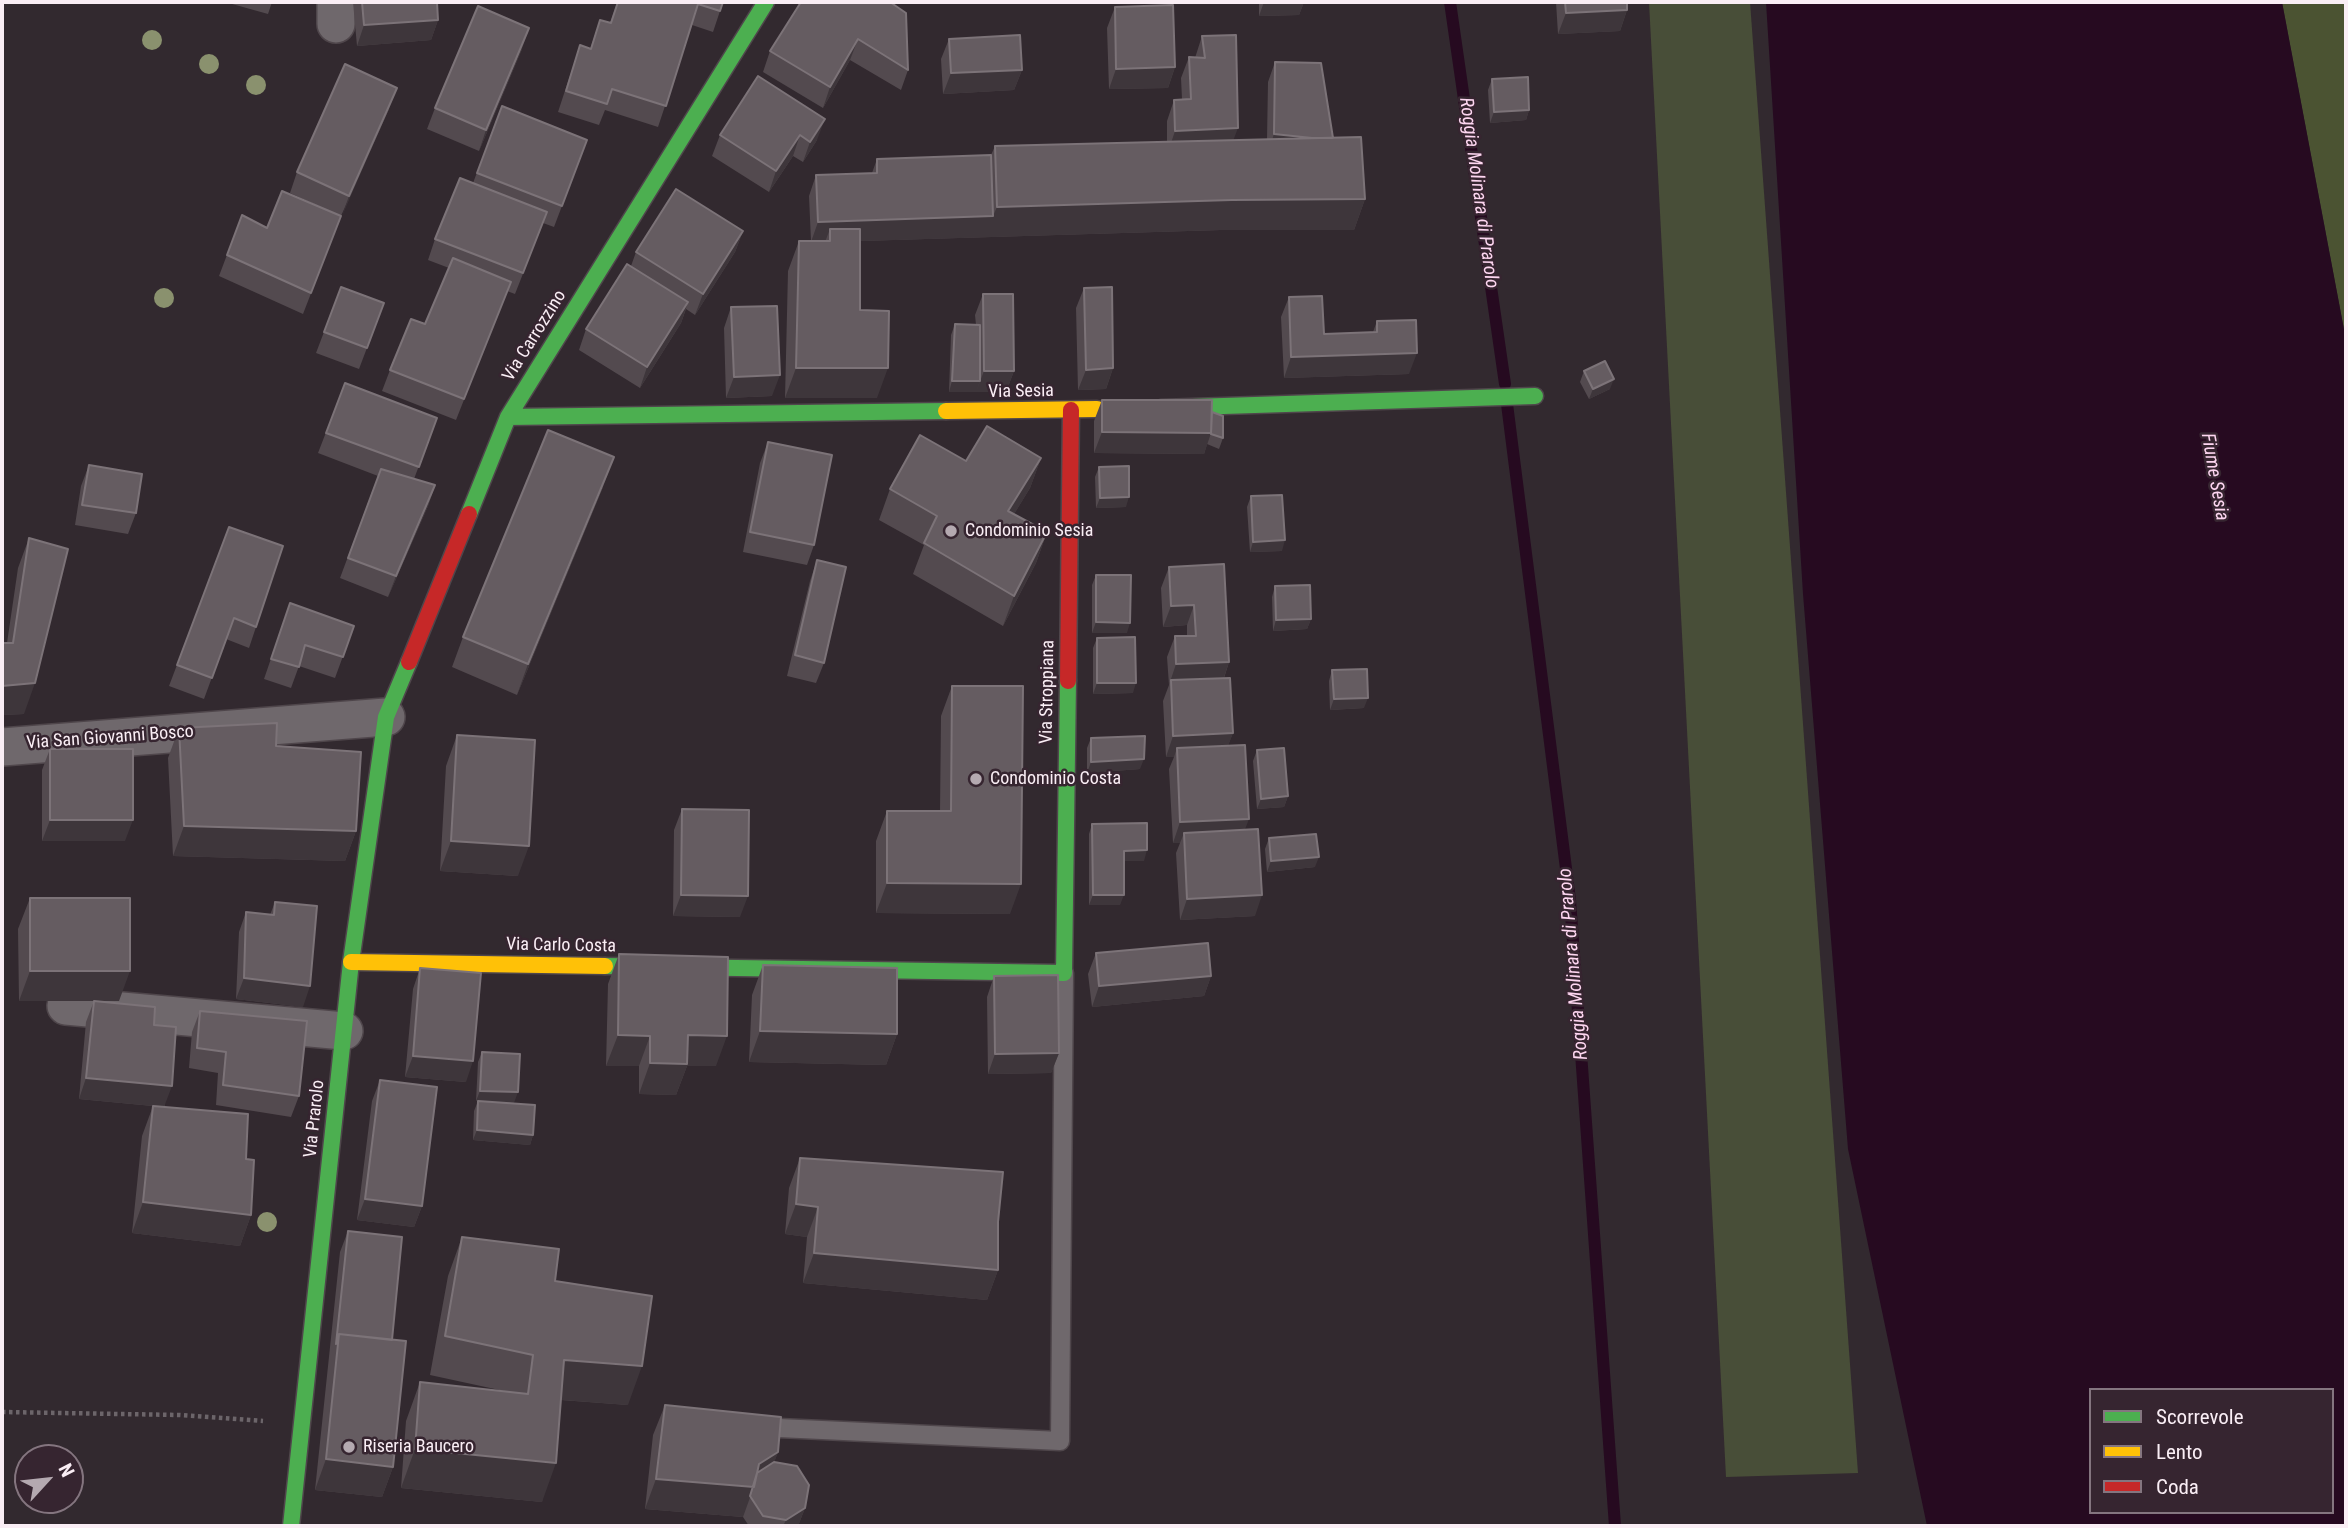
<!DOCTYPE html>
<html>
<head>
<meta charset="utf-8">
<style>
  body { margin:0 }
  #map { position:relative; width:2348px; height:1528px; overflow:hidden; background:#32292f; font-family:"Roboto Condensed",sans-serif }
  canvas { display:block }
  .frame { position:absolute; inset:0; border:4px solid #faeef5; pointer-events:none }
  .legend { position:absolute; left:2089px; top:1388px; width:245px; height:126px; box-sizing:border-box; background:#362530; border:2px solid #84757f; margin:0; padding:9px 12px; list-style:none; font-size:21px; color:#faeef5 }
  .legend li { display:flex; align-items:center; gap:14px; height:35px }
  .legend b { width:35px; border:2px solid #84757f }
  .north { position:absolute; left:14px; top:1444px; width:70px; height:70px; box-sizing:border-box; background:#362530; border:2px solid #84757f; border-radius:50%; rotate:63deg; font-size:19px; font-weight:700; line-height:28px; text-align:center; color:#faeef5 }
  .north::after { content:''; display:block; margin:auto; width:24px; height:32px; background:#b4a9b0; clip-path:polygon(50% 0,100% 100%,50% 72%,0 100%) }
</style>
</head>
<body>
<div id="map">
<canvas width="2348" height="1528"></canvas>
<div class="frame"></div>
<ul class="legend">
<li><b style="height:9px;background:#4caf50"></b>Scorrevole</li>
<li><b style="height:9px;background:#ffc107"></b>Lento</li>
<li><b style="height:9px;background:#c62828"></b>Coda</li>
</ul>
<div class="north">N</div>
</div>
<script>
const ctx = document.querySelector('canvas').getContext('2d');
ctx.lineJoin = 'round';
function fillPath(path, color) { ctx.fillStyle = color; ctx.fill(path, 'evenodd'); }
function stroke(path, color, width, dash) { ctx.strokeStyle = color; ctx.lineWidth = width; ctx.lineCap = dash ? 'butt' : 'round'; ctx.setLineDash(dash || []); ctx.stroke(path); }
function label(font, color, halo, rows, align = 'center') {
  ctx.font = font + ' "Roboto Condensed",sans-serif'; ctx.lineWidth = 5; ctx.setLineDash([]); ctx.textBaseline = 'middle'; ctx.strokeStyle = halo; ctx.fillStyle = color; for (const [text, x, y, turn = 0] of rows) {
    ctx.save(); ctx.translate(x, y); ctx.rotate((+turn || 0) * Math.PI / 180); ctx.textAlign = isNaN(turn) ? turn : align; if (halo) ctx.strokeText(text, 0, 0); ctx.fillText(text, 0, 0); ctx.restore();
  }
}
fillPath(new Path2D(`
  M1649 2H1750L1858 1473 1726 1477Z`), '#484e38');
fillPath(new Path2D(`
  M2282 2H2346V340Z`), '#4b5332');
fillPath(new Path2D(`
  M1766 2H2282L2346 340V1526H1927L1848 1149 1803 594ZM2091 1390H2332V1512H2091Z`), '#260a20');
stroke(new Path2D(`
  M1450 2 1505 384
  M1507 404 1570 900 1615 1526`), '#260a20', 12);
const lane = new Path2D(`
  M757 1427 1060 1441 1064 973`);
const street = new Path2D(`
  M336 24V2
  M2 747 386 717
  M66 1006 344 1031`);
const fast = new Path2D(`
  M1161 408 1535 396
  M508 417 946 411
  M469 514 508 417 766 2
  M605 966 1064 973 1068 681
  M291 1526 351 962 386 717 409 662`);
const slow = new Path2D(`
  M946 411 1097 409
  M351 962 605 966`);
const jam = new Path2D(`
  M409 662 469 514
  M1068 681 1071 410`);
stroke(lane, '#4f464b', 21);
stroke(street, '#4f464b', 40);
stroke(fast, '#4f464b', 19);
stroke(slow, '#4f464b', 19);
stroke(jam, '#4f464b', 19);
stroke(new Path2D(`
  M2 1412 179 1415 263 1421`), '#6c656a', 4.5, [3.5, 3.5]);
stroke(lane, '#6f686c', 18);
stroke(street, '#6f686c', 37);
stroke(fast, '#4caf50', 16);
stroke(slow, '#ffc107', 16);
stroke(jam, '#c62828', 16);
ctx.fillStyle = '#8a916e';
for (const [x, y] of [
  [152,40],
  [209,64],
  [256,85],
  [164,298],
  [267,1222]
]) { ctx.beginPath(); ctx.arc(x, y, 10, 0, 2 * Math.PI); ctx.fill(); }
fillPath(new Path2D(`
  M225 2H272L268 14Z
  M353 2H437L438 20 431 40 357 46Z
  M617 2H723L713 32 692 25 658 127 605 110 599 125 558 112 580 45 590 49 600 20 610 23Z
  M801 2 986 3 893 4 908 70 901 90 850 60 823 108 763 72 770 51Z
  M1259 2H1304L1299 15 1259 16Z
  M1556 2H1627V10L1620 31 1558 34Z
  M1115 7 1175 67 1168 88 1109 89 1107 28Z
  M1202 36 1233 140 1267 139 1268 82 1275 62 1333 138 1365 199 1354 230H1221L860 241V310L877 398H785L788 271 799 241H811L809 196 816 175 872 173 877 159 991 155 995 146 1167 142V121L1174 100 1182 99 1181 78 1189 57 1195 58Z
  M949 39 1022 70 1014 90 943 94 941 59Z
  M522 49 479 151 427 129 435 108Z
  M758 76 817 140 803 162 793 156 769 192 712 156 720 135Z
  M1492 79 1529 110 1526 120 1490 123 1488 90Z
  M502 106 587 140 554 227 543 223 515 294 507 291 456 420 382 391 390 370 425 324 449 268 428 260 435 239 473 183Z
  M389 109 341 216 303 314 219 276 242 215 267 228 338 215 290 193 297 172Z
  M743 231 735 252 695 315 686 309 681 323 640 388 579 350 586 329 631 266 636 252Z
  M341 287 384 303 359 369 316 353Z
  M1084 288 1113 368 1106 389 1078 390 1076 308Z
  M983 294 1014 371 1006 392H949L951 335 955 324 976 325 975 315Z
  M1289 297 1324 334 1373 332 1377 321 1409 374 1284 378 1281 317Z
  M731 307 772 396 726 398 724 328Z
  M1584 371 1610 389 1589 399 1580 382Z
  M345 383 437 418 414 479 435 485 428 506 388 597 340 578 378 476 318 453Z
  M1102 400 1212 412 1223 438 1219 449 1207 444 1204 454 1094 453V421Z
  M768 442 814 545 807 565 743 552 760 463Z
  M1041 458 1030 488 1014 514 1047 532 1036 563 1003 626 913 574 924 545 879 520 890 489 966 461Z
  M89 465 136 513 128 534 75 525 81 486Z
  M1099 467 1126 507 1096 508 1095 477Z
  M603 487 517 695 452 667 463 637Z
  M1251 496 1282 551 1250 552 1247 507Z
  M229 527 256 627 249 648 226 639 204 699 169 686Z
  M29 538 24 714 2 715V643H7L18 568Z
  M817 560 824 663 816 683 787 676 810 581Z
  M1224 564 1229 662 1224 678 1233 733 1228 745 1245 829 1255 916 1180 920 1176 853 1180 843H1173L1169 769 1174 757H1166L1163 701 1169 685 1167 657 1175 636H1187V625L1163 627 1161 588 1169 567Z
  M1096 575 1127 633H1092V585Z
  M1275 586 1311 619 1307 629 1273 631 1272 597Z
  M290 603 354 626 335 678 299 666 291 688 264 679Z
  M1097 638 1133 693 1093 694V648Z
  M1332 670 1364 708 1330 710 1329 681Z
  M952 686 1010 914 876 913V841L887 811H940L941 716Z
  M179 728 276 746 356 831 345 861 173 856 168 758Z
  M457 735 518 876 440 871 446 766Z
  M1091 738 1140 769 1087 773V748Z
  M50 749 125 841H42V770Z
  M1257 750 1288 796 1284 807 1257 809 1253 761Z
  M682 809 740 917 673 916 674 830Z
  M1092 824 1144 861H1124L1120 905H1089V834Z
  M1269 838 1315 867 1267 872 1265 849Z
  M30 898 119 1001H19L18 929Z
  M275 902 303 1007 236 999 239 932 246 912 270 915Z
  M1096 953 1211 976 1204 996 1092 1007 1088 974Z
  M619 954 716 1066H687L676 1095 639 1094V1066H606L608 984Z
  M763 965 897 1034 886 1065 749 1062 752 995Z
  M420 968 466 1082 405 1077 413 989Z
  M994 976 1059 1053 1051 1073 988 1074 987 997Z
  M94 1001 154 1025 165 1107 246 1159 251 1215 240 1246 132 1233 142 1136 153 1106 79 1099 86 1022Z
  M200 1011 299 1096 291 1117 216 1105 218 1073 189 1068 192 1032Z
  M482 1052 514 1103 491 1102 533 1135 530 1145 473 1140 474 1111 478 1101H476L478 1062Z
  M380 1080 422 1206 414 1227 357 1220 372 1101Z
  M800 1158 998 1222V1270L987 1300 803 1283 807 1237 785 1234 789 1188Z
  M348 1231 392 1340 393 1467 382 1497 315 1490 340 1252Z
  M462 1237 555 1281 628 1405 561 1400 542 1502 401 1488 406 1421 420 1382 504 1391 430 1375 448 1276Z
  M665 1405 778 1452 774 1462 805 1508 798 1526H749L743 1517 645 1509 653 1435Z`), '#534a4f');
fillPath(new Path2D(`
  M882 2H986V3L881 4Z
  M1264 2H1304L1299 15 1259 16Z
  M1627 10 1620 31 1558 34 1566 13Z
  M438 20 431 40 357 46 364 25Z
  M529 28 522 49 479 151 486 130Z
  M858 39 850 60 823 108 830 87Z
  M1175 67 1168 88 1109 89 1116 69Z
  M1022 70 1014 90 943 94 951 73Z
  M397 88 389 109 342 216 349 196Z
  M1529 110 1526 120 1490 123 1494 112Z
  M825 119 817 140 803 162 810 142Z
  M1238 128 1230 149 1168 152 1175 131Z
  M1274 134 1334 140 1267 155Z
  M800 135 793 156 769 192 776 171Z
  M1365 199 1354 230H1221L830 242V229L825 242H811L818 222 993 216 997 207 1232 200Z
  M743 231 735 252 695 315 703 294Z
  M688 302 681 323 640 388 647 367Z
  M1417 353 1409 374 1284 378 1291 357Z
  M796 368H888L877 398H785Z
  M1113 368 1106 389 1078 390 1086 370Z
  M984 371H1014L1006 392H976Z
  M780 375 772 396 726 398 734 377Z
  M1614 379 1610 389 1589 399 1593 389Z
  M952 381H980L976 392H949Z
  M1102 432 1211 433 1204 454 1094 453Z
  M614 457 603 487 517 695 528 664Z
  M1041 458 1030 488 997 542 1008 511Z
  M435 485 428 506 388 597 396 576Z
  M1129 497 1126 507 1096 508 1100 498Z
  M1047 532 1036 563 1003 626 1014 596Z
  M1285 540 1282 551 1250 552 1253 542Z
  M1194 605 1187 625 1163 627 1171 606Z
  M1311 619 1307 629 1273 631 1276 620Z
  M1096 622 1130 623 1127 633H1092Z
  M1229 662 1222 683 1171 680 1169 685 1176 664Z
  M35 683 24 714 2 715V686Z
  M1097 683H1136L1133 693 1093 694Z
  M1368 698 1364 708 1330 710 1334 699Z
  M1233 733 1225 754 1177 748 1174 757H1166L1173 736Z
  M1144 759 1140 769 1087 773 1091 762Z
  M1288 796 1284 807 1257 809 1261 799Z
  M1249 819 1241 840 1184 833 1180 843H1173L1180 822Z
  M50 820H133L125 841H42Z
  M184 826 356 831 345 861 173 856Z
  M451 841 529 846 518 876 440 871Z
  M1147 850 1144 861H1120L1124 851Z
  M1319 857 1315 867 1267 872 1271 861Z
  M887 883 1021 884 1010 914 876 913Z
  M681 895 748 896 740 917 673 916Z
  M1093 895H1124L1120 905H1089Z
  M1262 895 1255 916 1180 920 1187 899Z
  M30 971H130L119 1001H19Z
  M1211 976 1204 996 1092 1007 1099 986Z
  M244 978 310 986 303 1007 236 999Z
  M760 1031 897 1034 886 1065 749 1062Z
  M618 1035 650 1036 639 1066H606Z
  M688 1035 727 1036 716 1066H687L676 1095 639 1094 650 1063Z
  M1059 1053 1051 1073 988 1074 995 1054Z
  M413 1056 473 1061 466 1082 405 1077Z
  M86 1078 172 1086 164 1107 79 1099Z
  M480 1091 518 1092 514 1103 476 1101Z
  M477 1130 533 1135 530 1145 473 1140Z
  M365 1199 422 1206 414 1227 357 1220Z
  M143 1202 251 1215 240 1246 132 1233Z
  M796 1204 818 1207 807 1237 785 1234Z
  M814 1253 998 1270 987 1300 803 1283Z
  M564 1360 642 1366 628 1405 550 1399Z
  M415 1449 556 1463 542 1502 401 1488Z
  M778 1452 767 1482 752 1492 743 1517 645 1509 656 1479 759 1464Z
  M326 1459 393 1467 382 1497 315 1490Z
  M805 1508 798 1526H783L786 1520Z`), '#3e363b');
const building = new Path2D(`
  M362 2H437L438 20 364 25Z
  M618 2H723L720 11 698 4 666 106 612 89 607 104 566 91 580 45 591 49 600 20 611 23Z
  M801 2H890L906 13 908 70 858 39 830 87 770 51Z
  M1565 2H1627V10L1566 13Z
  M1173 5 1175 67 1116 69 1115 7Z
  M478 6 529 28 486 130 435 108Z
  M1020 35 1022 70 951 73 949 39Z
  M1236 35 1238 128 1175 131 1174 100 1191 99 1189 57 1205 58 1202 36Z
  M1275 62 1321 63 1333 138H1312L1274 134Z
  M345 64 397 88 349 196 297 172Z
  M758 76 825 119 810 142 800 135 776 171 720 135Z
  M1528 77 1529 110 1494 112 1492 79Z
  M502 106 587 140 562 206 477 173Z
  M1361 137 1365 199 1232 200 997 207 995 146Z
  M991 155 993 216 818 222 816 175 877 173V159Z
  M460 178 547 212 523 273 435 239Z
  M676 189 743 231 703 294 636 252Z
  M282 191 341 216 311 293 227 255 242 215 267 228Z
  M830 229H860V310L889 311 888 368H796L799 241H830Z
  M453 258 511 282 464 399 390 370 411 319 425 324Z
  M627 264 688 302 647 367 586 329Z
  M341 287 384 303 367 348 324 332Z
  M1112 287 1113 368 1086 370 1084 288Z
  M983 294H1013L1014 371H984Z
  M1322 296 1324 334 1377 332V321L1416 320 1417 353 1291 357 1289 297Z
  M777 306 780 375 734 377 731 307Z
  M955 324 980 325V381H952Z
  M1605 361 1614 379 1593 389 1584 371Z
  M345 383 437 418 419 467 326 433Z
  M1102 400H1212L1211 433 1102 432Z
  M1212 412 1223 416V438L1211 434Z
  M987 426 1041 458 1008 511 1047 532 1014 596 924 543 937 516 890 489 920 435 966 461Z
  M548 430 614 457 528 664 463 637Z
  M768 442 832 455 814 545 750 532Z
  M89 465 142 474 136 513 82 505Z
  M1129 466V497L1100 498 1099 467Z
  M381 469 435 485 396 576 348 558Z
  M1282 495 1285 540 1253 542 1251 496Z
  M229 527 283 546 256 627 234 618 212 678 177 665Z
  M29 538 68 549 35 683 2 686V643H13Z
  M817 560 846 567 824 663 795 655Z
  M1224 564 1229 662 1176 664 1175 636H1196L1194 605 1171 606 1169 567Z
  M1096 575H1131L1130 623 1096 622Z
  M1310 585 1311 619 1276 620 1275 586Z
  M290 603 354 626 343 657 305 645 299 667 271 659Z
  M1135 637 1136 683H1097V638Z
  M1367 669 1368 698 1334 699 1332 670Z
  M1230 678 1233 733 1173 736 1171 680Z
  M952 686H1023L1021 884 887 883V811H951Z
  M277 723 276 746 361 752 356 831 184 826 179 728Z
  M457 735 535 740 529 846 451 841Z
  M1145 736 1144 759 1091 762V738Z
  M1245 745 1249 819 1180 822 1177 748Z
  M1284 748 1288 796 1261 799 1257 750Z
  M50 749H133V820H50Z
  M682 809 749 810 748 896 681 895Z
  M1147 823V850L1124 851V895H1093L1092 824Z
  M1258 829 1262 895 1187 899 1184 833Z
  M1316 834 1319 857 1271 861 1269 838Z
  M30 898H130V971H30Z
  M275 902 317 906 310 986 244 978 246 912 274 915Z
  M1208 943 1211 976 1099 986 1096 953Z
  M619 954 728 957 727 1036 688 1035 687 1064 650 1063V1036L618 1035Z
  M763 965 897 968V1034L760 1031Z
  M420 968 481 973 473 1061 413 1056Z
  M1058 975 1059 1053 995 1054 994 976Z
  M94 1001 155 1007 154 1025 176 1027 172 1086 86 1078Z
  M200 1011 307 1021 299 1096 223 1085 226 1052 197 1048Z
  M482 1052 520 1054 518 1092 480 1091Z
  M380 1080 437 1087 422 1206 365 1199Z
  M478 1101 535 1105 533 1135 477 1130Z
  M153 1106 248 1114 246 1159 254 1160 251 1215 143 1202Z
  M800 1158 1003 1172 998 1222V1270L814 1253 818 1207 796 1204Z
  M348 1231 402 1237 392 1340 339 1334 336 1344Z
  M462 1237 559 1249 555 1281 652 1296 642 1366 564 1360 556 1463 415 1449 420 1382 528 1394 533 1355 445 1336Z
  M339 1334 406 1341 393 1467 326 1459Z
  M665 1405 781 1417 778 1452 759 1464 754 1487 656 1479Z
  M774 1462 797 1466 809 1485 805 1508 786 1520 763 1516 750 1496 757 1473Z`);
fillPath(building, '#655c61');
stroke(building, '#7c7378', 2);
for (const [x, y, r, color] of [
  [951,531,7,"#b4a9b0"],
  [976,779,7,"#b4a9b0"],
  [349,1447,7,"#b4a9b0"]
]) { const dot = new Path2D(); dot.arc(x, y, r, 0, 2 * Math.PI); ctx.fillStyle = color; ctx.fill(dot); stroke(dot, '#362530', 2.5); }
label('18px', '#faeef5', '#362530', [
  ["Via Carrozzino",535,336,-58],
  ["Via Sesia",1021,392,-1],
  ["Via Stroppiana",1048,692,-89],
  ["Via San Giovanni Bosco",110,738,-4],
  ["Via Carlo Costa",561,946,1],
  ["Via Prarolo",315,1119,-84]
]);
label('18px', '#faeef5', '#362530', [
  ["Condominio Sesia",965,531],
  ["Condominio Costa",990,779],
  ["Riseria Baucero",363,1447]
], 'left');
label('italic 19px', '#fdd6f0', '#362530', [
  ["Roggia Molinara di Prarolo",1478,193,82],
  ["Fiume Sesia",2214,477,80],
  ["Roggia Molinara di Prarolo",1574,964,-95]
]);
</script>
</body>
</html>
